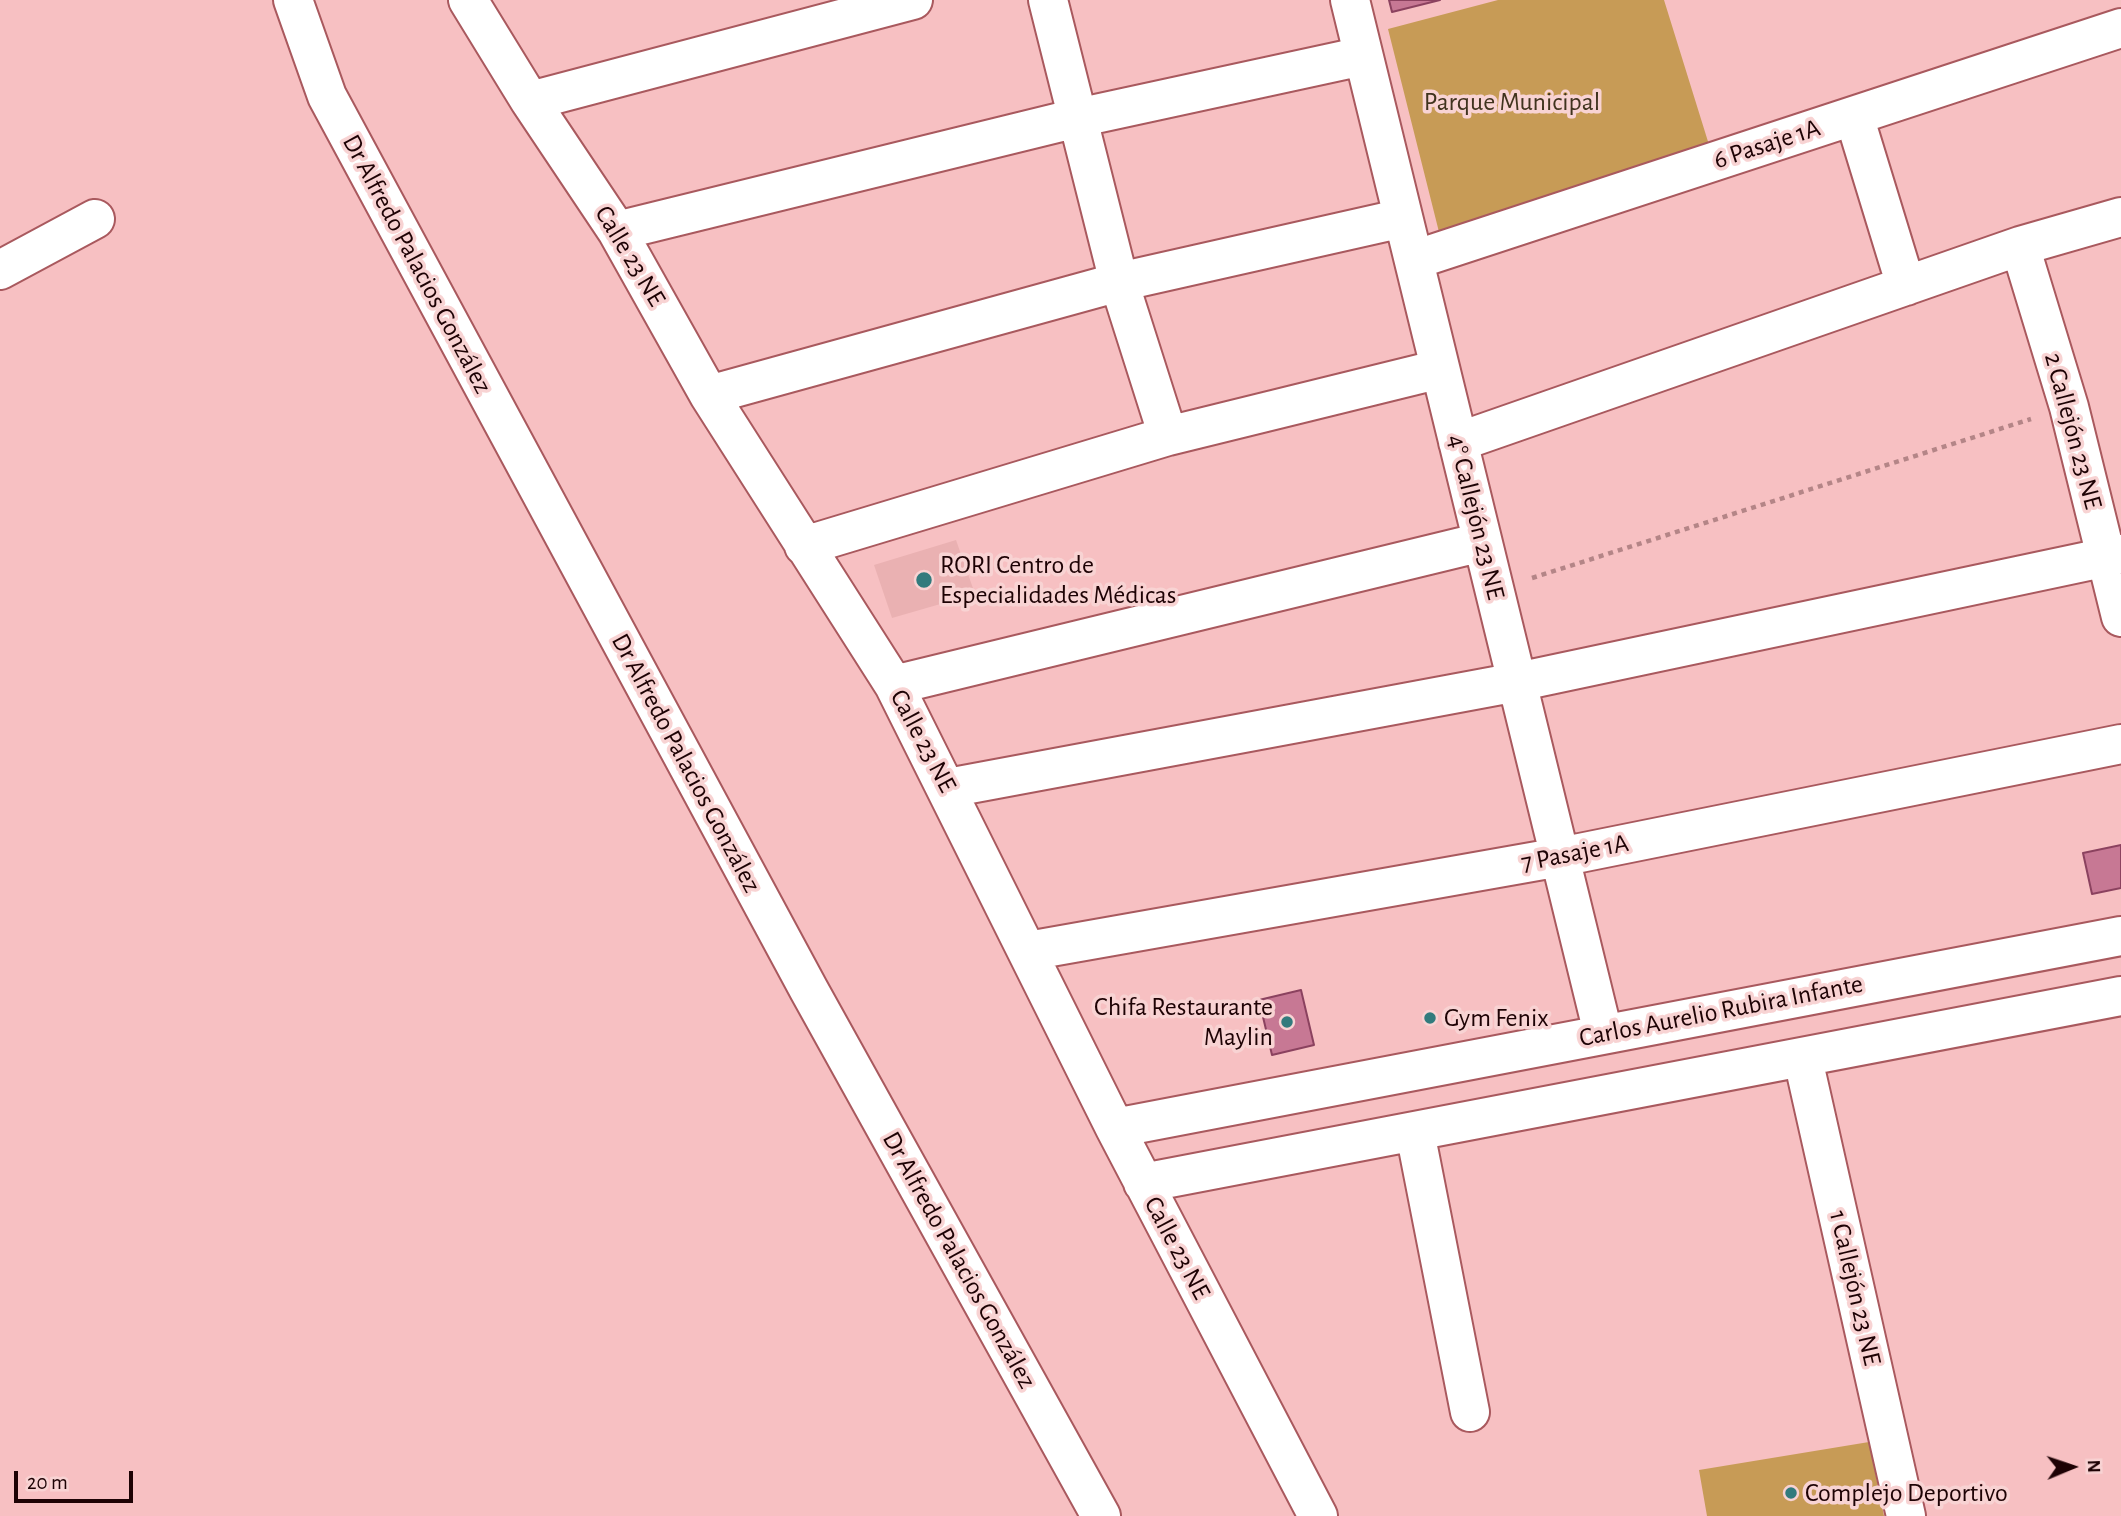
<!DOCTYPE html>
<html>
<head>
<meta charset="utf-8">
<style>
  body { margin:0 }
  #map { position:relative; width:2121px; height:1516px; overflow:hidden; background:#f7c0c2; font-family:"Alegreya Sans",sans-serif }
  canvas { display:block }
  .north { position:absolute; left:2037px; top:1432px; width:70px; height:70px; -webkit-text-stroke:5px #f8d3d3; paint-order:stroke; rotate:88deg; font-size:19px; font-weight:700; line-height:28px; text-align:center; color:#1d0204 }
  .north::after { content:''; display:block; margin:auto; width:24px; height:32px; background:#1d0204; clip-path:polygon(50% 0,100% 100%,50% 72%,0 100%) }
  .scale { position:absolute; left:14px; top:1471px; width:119px; height:32px; box-sizing:border-box; border:4px solid #1d0204; border-top:0; padding-left:9px; font-size:21px; line-height:24px; white-space:nowrap; color:#1d0204; -webkit-text-stroke:5px #f8d3d3; paint-order:stroke }
</style>
</head>
<body>
<div id="map">
<canvas width="2121" height="1516"></canvas>
<div class="north">N</div>
<div class="scale">20 m</div>
</div>
<script>
const ctx = document.querySelector('canvas').getContext('2d');
ctx.lineJoin = 'round';
function fillPath(path, color) { ctx.fillStyle = color; ctx.fill(path, 'evenodd'); }
function stroke(path, color, width, dash) { ctx.strokeStyle = color; ctx.lineWidth = width; ctx.lineCap = dash ? 'butt' : 'round'; ctx.setLineDash(dash || []); ctx.stroke(path); }
function label(font, color, halo, rows, align = 'center') {
  ctx.font = font + ' "Alegreya Sans",sans-serif'; ctx.lineWidth = 7; ctx.setLineDash([]); ctx.textBaseline = 'middle'; ctx.strokeStyle = halo; ctx.fillStyle = color; for (const [text, x, y, turn = 0] of rows) {
    ctx.save(); ctx.translate(x, y); ctx.rotate((+turn || 0) * Math.PI / 180); ctx.textAlign = isNaN(turn) ? turn : align; if (halo) ctx.strokeText(text, 0, 0); ctx.fillText(text, 0, 0); ctx.restore();
  }
}
fillPath(new Path2D(`
  M956 540 975 594 892 618 874 565Z`), '#eab1b2');
fillPath(new Path2D(`
  M1498 0H1664L1710 148 1439 232 1388 29Z
  M1869 1442 1884 1516H1707L1699 1470Z`), '#c79b56');
const building = new Path2D(`
  M1389 0H1440L1392 12Z
  M2121 845V888L2092 894 2083 853Z
  M1301 990 1314 1045 1272 1055 1259 1000Z`);
fillPath(building, '#c77894');
stroke(building, '#8b425f', 2);
const minor = new Path2D(`
  M293 0 327 96 809 990 1101 1516
  M468 0 530 101 617 231 709 395 894 685 1115 1128 1318 1516
  M1048 0 1119 282 1168 436
  M1350 0 1603 1033
  M530 101 913 0
  M1854 116 1906 286
  M617 231 1077 118 1363 56
  M2020 246 2069 407 2121 617
  M1414 260 2121 28
  M0 270 95 219
  M709 395 1119 282 1403 218
  M1458 442 2020 246 2121 217
  M804 546 1168 436 1440 369
  M894 685 1482 542
  M948 788 1517 682 2121 554
  M1028 951 1560 857 2121 744
  M1803 1059 1906 1516
  M1115 1128 2121 936
  M1415 1132 1470 1412
  M1143 1183 2121 996`);
stroke(minor, '#a9595e', 42);
stroke(new Path2D(`
  M1532 578 2031 419`), '#b48587', 4.5, [5, 5]);
stroke(minor, '#fff', 38);
for (const [x, y, r, color] of [
  [924,580,9,"#327b7d"],
  [1430,1018,7,"#327b7d"],
  [1287,1022,7,"#327b7d"],
  [1791,1493,7,"#327b7d"]
]) { const dot = new Path2D(); dot.arc(x, y, r, 0, 2 * Math.PI); ctx.fillStyle = color; ctx.fill(dot); stroke(dot, '#f8d3d3', 2.5); }
label('26px', '#40331e', '#f8d3d3', [
  ["Parque Municipal",1512,102]
]);
label('26px', '#1d0204', '#f8d3d3', [
  ["6 Pasaje 1A",1767,144,-18],
  ["Calle 23 NE",630,256,59],
  ["Dr Alfredo Palacios González",417,264,62],
  ["2 Callejón 23 NE",2073,431,75],
  ["4° Callejón 23 NE",1476,517,76],
  ["Calle 23 NE",923,741,62],
  ["Dr Alfredo Palacios González",686,763,62],
  ["7 Pasaje 1A",1575,853,-11],
  ["Carlos Aurelio Rubira Infante",1721,1011,-11],
  ["Calle 23 NE",1177,1248,62],
  ["Dr Alfredo Palacios González",959,1260,61],
  ["1 Callejón 23 NE",1855,1288,77]
]);
label('26px', '#1d0204', '#f8d3d3', [
  ["RORI Centro de",940,565],
  ["Especialidades Médicas",940,595],
  ["Chifa Restaurante",1273,1007,"right"],
  ["Maylin",1273,1037,"right"],
  ["Gym Fenix",1444,1018],
  ["Complejo Deportivo",1805,1493]
], 'left');
</script>
</body>
</html>
